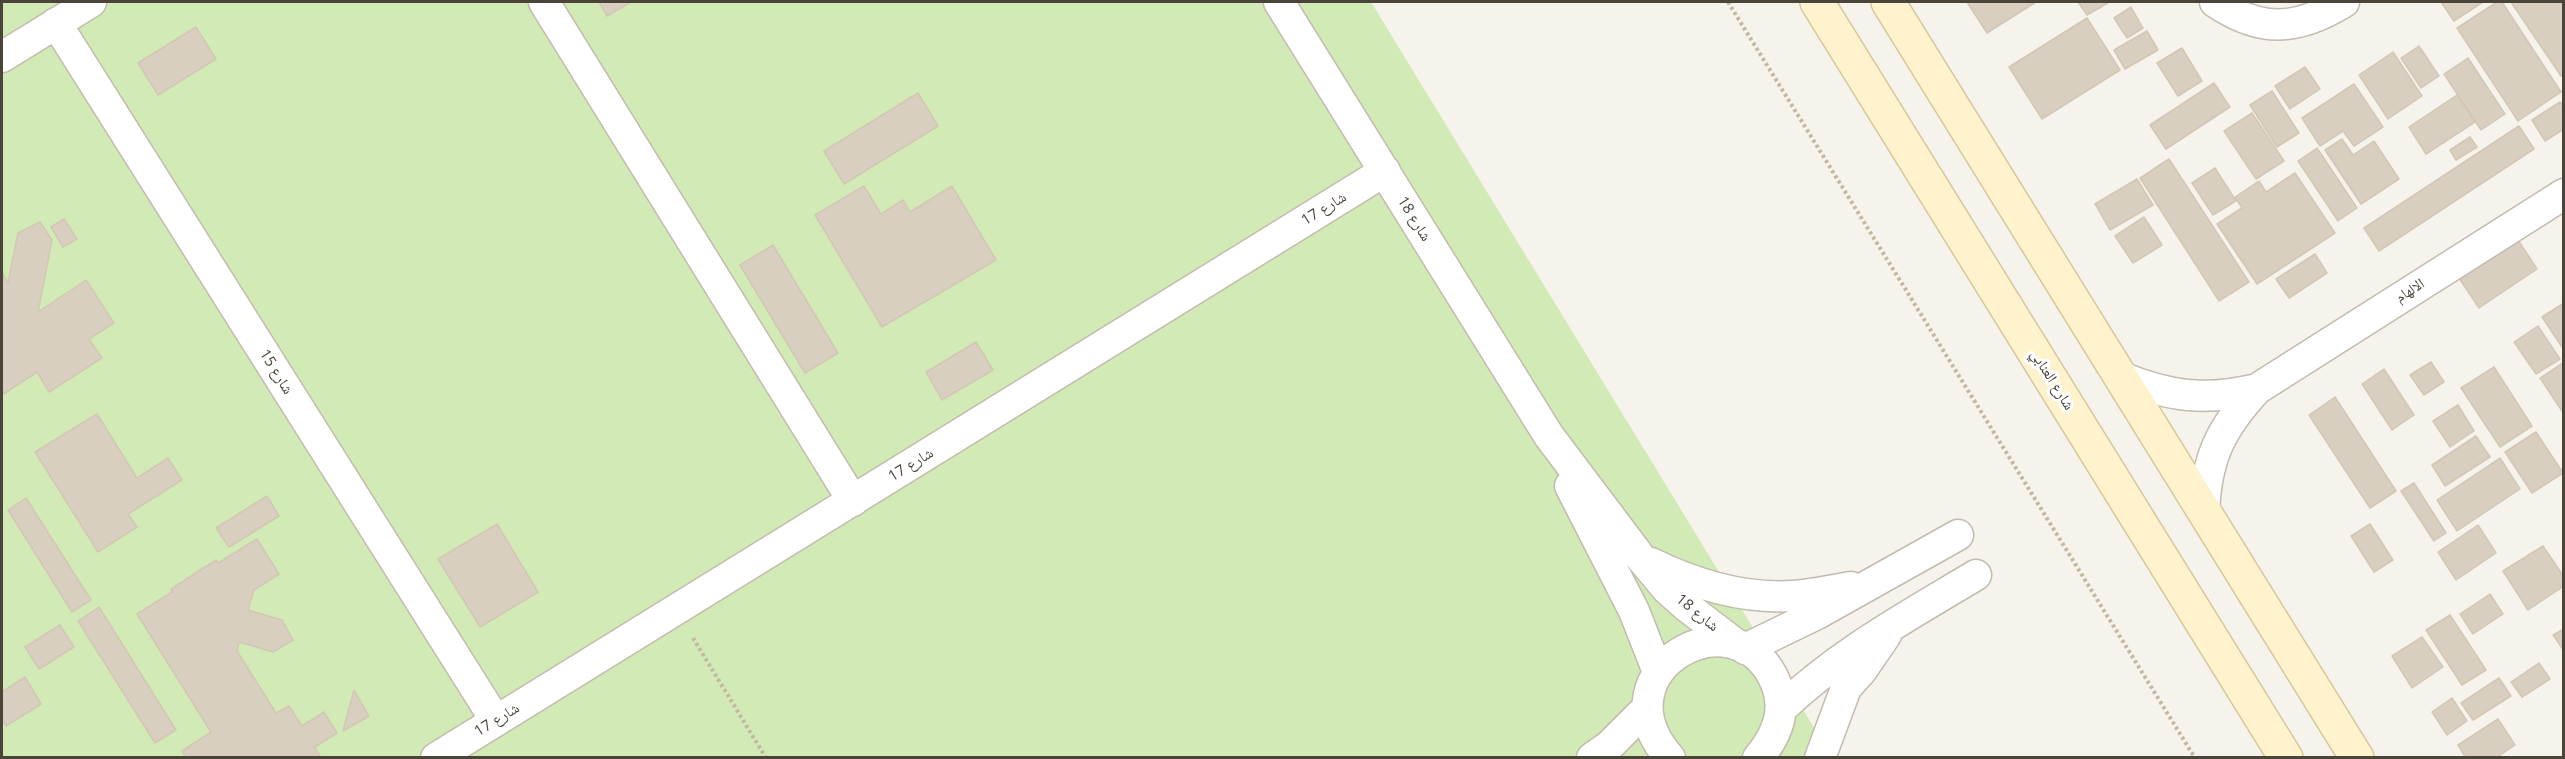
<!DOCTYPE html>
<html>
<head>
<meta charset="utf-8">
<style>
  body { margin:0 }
  #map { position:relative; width:2565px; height:759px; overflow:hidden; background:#f6f3ec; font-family:"Open Sans",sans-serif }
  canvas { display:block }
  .frame { position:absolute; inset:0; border:3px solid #4b4439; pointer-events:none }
</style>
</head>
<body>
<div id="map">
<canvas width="2565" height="759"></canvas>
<div class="frame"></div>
</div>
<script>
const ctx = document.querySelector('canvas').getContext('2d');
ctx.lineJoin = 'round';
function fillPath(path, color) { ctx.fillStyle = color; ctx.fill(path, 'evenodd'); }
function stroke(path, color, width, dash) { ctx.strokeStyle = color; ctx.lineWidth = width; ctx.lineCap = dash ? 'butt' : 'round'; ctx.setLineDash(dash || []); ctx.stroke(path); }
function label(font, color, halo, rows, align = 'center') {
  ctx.font = font + ' "Open Sans","Noto Naskh Arabic",sans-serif'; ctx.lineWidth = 6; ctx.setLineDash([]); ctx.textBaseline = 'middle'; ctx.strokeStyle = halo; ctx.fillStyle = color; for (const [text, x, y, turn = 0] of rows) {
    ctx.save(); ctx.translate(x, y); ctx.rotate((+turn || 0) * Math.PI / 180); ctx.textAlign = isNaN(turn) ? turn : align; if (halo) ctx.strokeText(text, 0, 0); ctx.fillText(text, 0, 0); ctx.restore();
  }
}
fillPath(new Path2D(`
  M2 2H1371L1832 757H2Z`), '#d2eab5');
const building = new Path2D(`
  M599 2H631L607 16Z
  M1967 2H2036L1987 33Z
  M2078 2H2107L2108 3 2087 15Z
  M2441 2H2483L2454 21Z
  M2497 2H2502L2561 92 2518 121 2457 28Z
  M2511 2H2564V74L2561 76Z
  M2131 7 2143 28 2127 38 2114 18Z
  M2087 18 2120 70 2042 119 2009 67Z
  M196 27 216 59 158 95 138 63Z
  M2147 31 2158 50 2125 69 2114 50Z
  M2419 46 2439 76 2421 88 2401 58Z
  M2182 48 2202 81 2178 96 2157 63Z
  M2393 52 2422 96 2388 119 2359 75Z
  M2468 58 2505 114 2481 130 2444 74Z
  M2305 67 2320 89 2290 109 2275 86Z
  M2214 83 2230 107 2166 149 2150 125Z
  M2354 84 2383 127 2354 146 2343 131 2320 146 2302 118Z
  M2272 91 2299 133 2277 147 2250 105Z
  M918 93 938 126 844 184 824 151Z
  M2457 95 2475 122 2426 154 2409 127Z
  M2560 102 2564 107V129L2545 141 2532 120Z
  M2252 113 2284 161 2256 179 2224 131Z
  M2519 126 2534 149 2379 251 2364 228Z
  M2470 137 2477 147 2456 160 2450 150Z
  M2342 139 2353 155 2374 141 2399 179 2361 204 2325 150Z
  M2317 148 2357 208 2338 221 2298 161Z
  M2169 159 2249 282 2219 301 2140 178Z
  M2215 168 2236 201 2213 215 2192 183Z
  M2295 173 2335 233 2257 284 2217 224 2242 208 2235 197 2259 181 2266 192Z
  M2137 179 2153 205 2110 230 2095 204Z
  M864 186 881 214 903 200 910 212 952 186 996 260 882 327 815 215Z
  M2144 217 2162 245 2133 263 2115 236Z
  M64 219 77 239 63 247 51 227Z
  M40 222 52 240 38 312 86 280 114 323 89 339 102 358 49 392 37 372 2 395V272L8 283 18 233Z
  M2518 240 2537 269 2479 308 2459 278Z
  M773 245 838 353 805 373 740 265Z
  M2315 254 2327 273 2289 298 2276 279Z
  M2564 303V350L2542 317Z
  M2538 326 2560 359 2536 374 2514 342Z
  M976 342 993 370 942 400 926 372Z
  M2431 362 2444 382 2424 395 2410 375Z
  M2564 362V414L2540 378Z
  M2494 367 2532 426 2500 447 2461 388Z
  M2384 369 2414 415 2392 430 2362 384Z
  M2335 397 2396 491 2370 508 2309 415Z
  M2458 405 2474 431 2450 447 2433 421Z
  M97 414 137 478 168 458 182 480 128 514 137 527 98 552 35 452Z
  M2536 432 2563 473 2532 493 2505 452Z
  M2476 436 2490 457 2445 486 2432 465Z
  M2500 458 2520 489 2457 531 2437 500Z
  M2414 483 2446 533 2434 541 2401 491Z
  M267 496 279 516 229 547 216 528Z
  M26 498 91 600 72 612 8 510Z
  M497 524 538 592 480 627 438 559Z
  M2370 524 2393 560 2374 572 2351 536Z
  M2478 525 2496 553 2456 580 2438 552Z
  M257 539 279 574 254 590 248 610 282 620 293 640 273 652 239 642 237 651 276 713 289 706 302 726 324 712 337 733 315 747 321 758H186L182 751 211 732 137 614 172 592 171 589 216 560 218 563Z
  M2543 546 2564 577V586L2528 610 2503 571Z
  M2490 594 2503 614 2473 634 2460 614Z
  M99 607 176 730 155 743 78 621Z
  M2450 615 2486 670 2462 685 2426 630Z
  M60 625 74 647 39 669 25 647Z
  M2564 629V651L2553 635Z
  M2422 637 2443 667 2412 688 2392 656Z
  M2539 663 2550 679 2522 697 2511 682Z
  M25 677 41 704 6 726 2 719V692Z
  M2499 678 2511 696 2473 720 2461 703Z
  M354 690 369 716 343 731Z
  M2452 698 2467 721 2447 735 2432 712Z
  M2498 719 2515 745 2496 758H2466L2458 745Z`);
fillPath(building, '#d8cfc1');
stroke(building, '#d3c7b4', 1.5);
const street = new Path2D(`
  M544 2 853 501
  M1279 2 1549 436 1641 558 1667 589 1686 606 1737 645
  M2215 2C2261 33 2297 31 2344 2
  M56 23 496 721
  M2 57 91 2
  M2121 377C2170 397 2205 401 2257 389
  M1570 486 1634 611 1658 672
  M2204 513C2206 459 2220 429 2257 389L2564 194
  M1651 563C1694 584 1743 599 1792 596 1812 595 1832 590 1851 587
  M1745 649 1817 614 1958 535
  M1781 709C1838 654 1908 616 1976 575
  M436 758 1385 171
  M1592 758 1609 746 1647 708
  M1670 758C1592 670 1740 588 1777 686 1787 713 1775 738 1758 758
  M1820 758 1846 688 1862 670 1886 635`);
const secondary = new Path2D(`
  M1817 2 2286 758
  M1888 2 2357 758`);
stroke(street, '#c2bbae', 33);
stroke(secondary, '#d6c79b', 36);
stroke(new Path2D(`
  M1728 2 2195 758
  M693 638 766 758`), '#c4b79f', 4, [3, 3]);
stroke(street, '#fff', 30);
stroke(secondary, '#fff3cd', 33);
label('15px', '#4b4439', '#fff', [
  ["شارع 17",1324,209,-32],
  ["شارع 18",1414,219,58],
  ["الالهام",2410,291,-33],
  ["شارع 15",276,372,58],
  ["شارع العنابي",2052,380,58],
  ["شارع 17",911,465,-32],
  ["شارع 18",1697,613,39],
  ["شارع 17",497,720,-32]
]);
</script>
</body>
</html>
